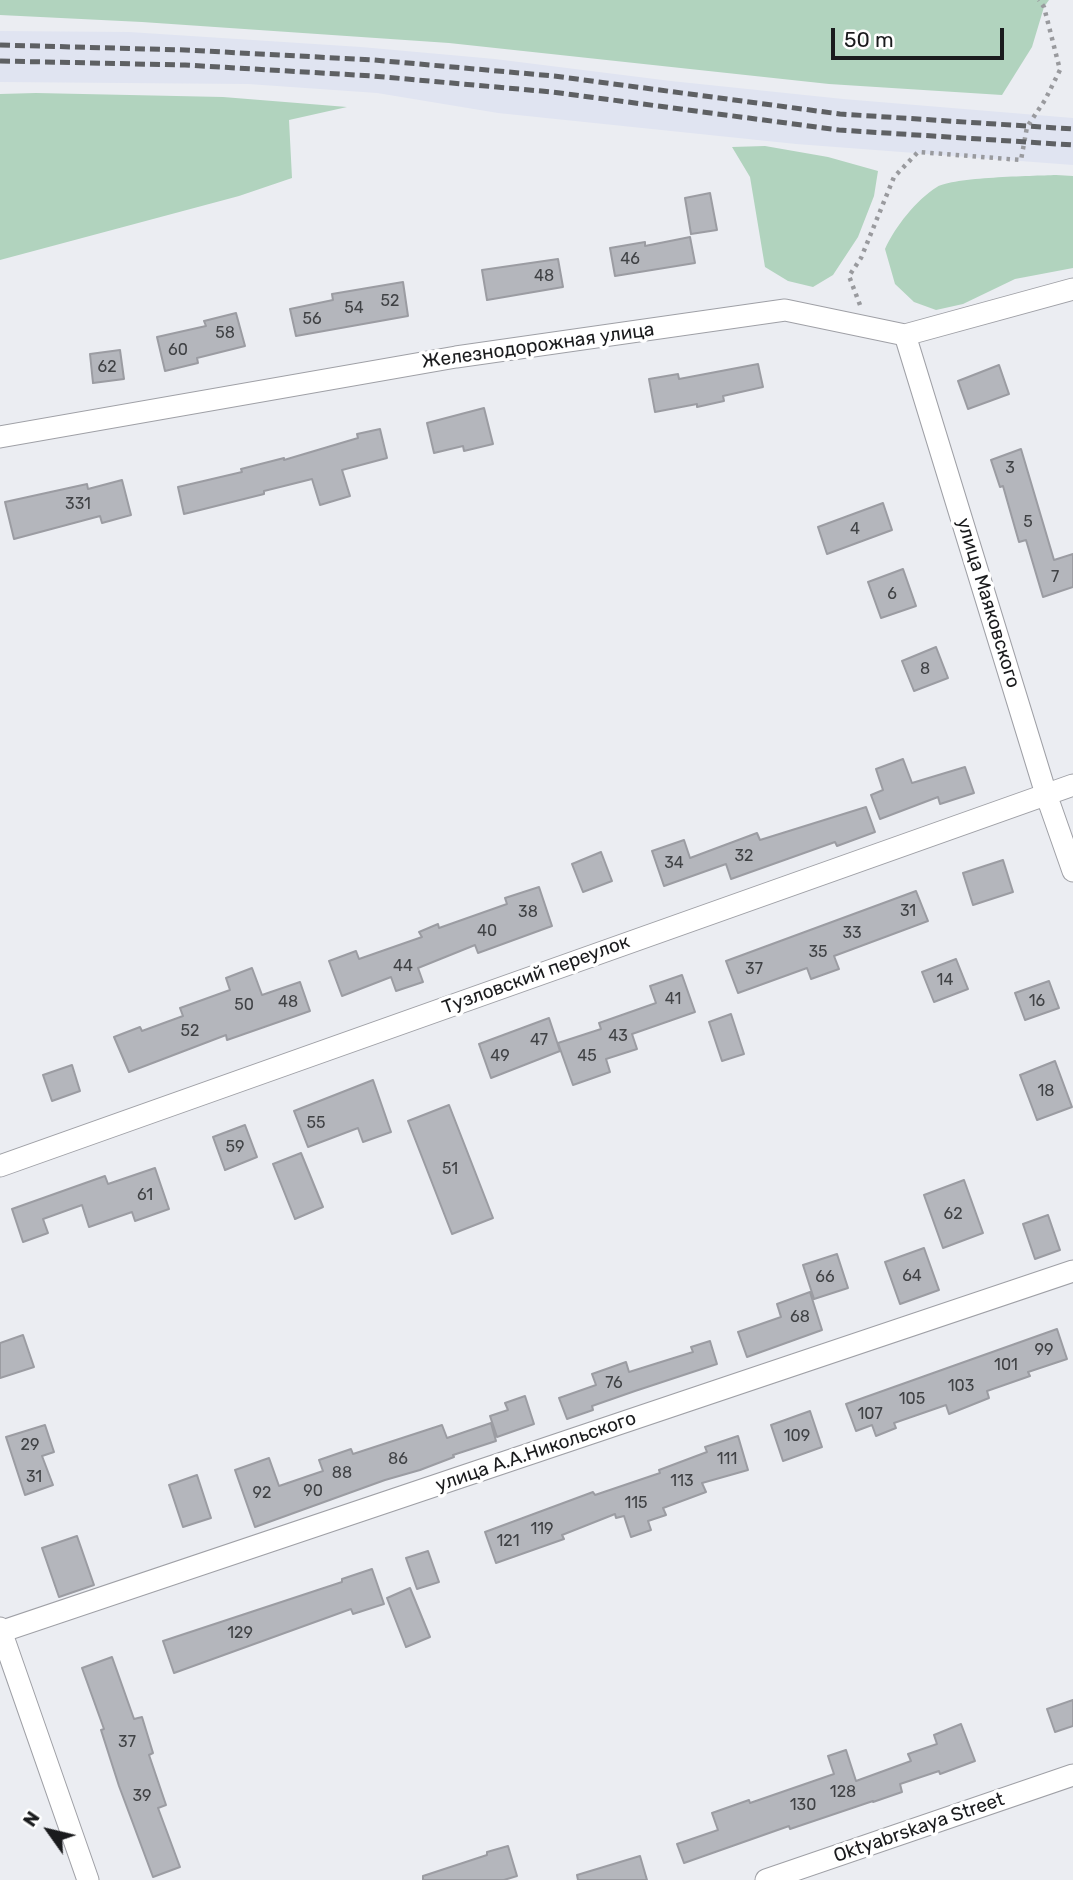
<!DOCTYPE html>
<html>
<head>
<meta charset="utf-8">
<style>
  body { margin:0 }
  #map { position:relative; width:1073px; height:1880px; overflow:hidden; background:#ebedf2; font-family:Rubik,sans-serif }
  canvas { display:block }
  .north { position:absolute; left:14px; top:1796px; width:70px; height:70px; -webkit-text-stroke:5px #fff; paint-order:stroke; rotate:304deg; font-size:19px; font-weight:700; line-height:28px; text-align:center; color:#1a1b1d }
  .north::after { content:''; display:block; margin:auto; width:24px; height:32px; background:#1a1b1d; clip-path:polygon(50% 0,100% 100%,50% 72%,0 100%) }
  .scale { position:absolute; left:831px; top:28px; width:173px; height:32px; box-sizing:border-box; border:4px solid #1a1b1d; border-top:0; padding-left:9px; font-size:21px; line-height:24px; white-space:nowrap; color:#1a1b1d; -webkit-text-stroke:5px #fff; paint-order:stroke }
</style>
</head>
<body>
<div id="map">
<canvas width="1073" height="1880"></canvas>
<div class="north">N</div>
<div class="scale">50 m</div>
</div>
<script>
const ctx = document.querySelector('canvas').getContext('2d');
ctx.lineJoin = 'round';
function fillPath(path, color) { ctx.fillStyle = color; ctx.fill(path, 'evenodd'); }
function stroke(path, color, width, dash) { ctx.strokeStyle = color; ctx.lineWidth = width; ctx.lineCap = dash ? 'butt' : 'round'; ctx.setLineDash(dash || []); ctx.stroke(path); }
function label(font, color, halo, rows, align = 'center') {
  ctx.font = font + ' Rubik,sans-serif'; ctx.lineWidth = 7; ctx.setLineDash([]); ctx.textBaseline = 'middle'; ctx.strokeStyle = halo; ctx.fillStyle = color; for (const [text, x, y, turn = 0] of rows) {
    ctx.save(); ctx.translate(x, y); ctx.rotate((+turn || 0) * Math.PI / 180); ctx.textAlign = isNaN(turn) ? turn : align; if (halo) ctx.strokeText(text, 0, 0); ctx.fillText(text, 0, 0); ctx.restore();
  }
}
fillPath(new Path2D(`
  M0 31 129 32 361 47 495 59 671 81 843 99 1073 118V165L796 144 498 113 377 93 248 84 0 82Z`), '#e0e4f1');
fillPath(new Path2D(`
  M0 0H1049L1044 7 1032 47 1002 95 829 84 449 43 142 22 0 15Z
  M36 93 223 97 347 107 289 120 292 178 239 196 0 260V94Z
  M765 146 828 157 878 171 874 196 858 237 833 275 813 287 788 281 765 267 750 177 732 147Z
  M1056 175 1073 176V268L1015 279 963 304 936 310 914 302 895 284 885 249C895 227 916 200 937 187 953 177 1032 176 1056 175Z`), '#b1d3be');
const building = new Path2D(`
  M710 193 717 230 691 234 685 198Z
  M690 237 695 263 615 276 610 248 645 242V246Z
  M558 259 563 287 487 300 482 270Z
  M403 282 408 316 296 336 290 309 333 300 332 294Z
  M236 313 245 346 197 358 198 363 165 371 157 337 206 326 204 321Z
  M120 350 124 379 93 383 90 354Z
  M758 364 763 387 723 396 724 401 697 407V404L655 412 649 379 678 374 679 379Z
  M999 365 1009 394 968 409 958 381Z
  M484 408 493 444 464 451 463 446 434 453 427 423Z
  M380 429 387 458 342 470 350 496 320 505 312 479 264 491V494L184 514 178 487 242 472 241 469 284 458V460L358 438 357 434Z
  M1021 449 1054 560 1073 554V587L1043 597 1026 540 1019 542 1003 486 1000 487 991 460Z
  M122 480 131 515 102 523 100 516 14 539 5 502 87 484 88 489Z
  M883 503 892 530 827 554 818 527Z
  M903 569 916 606 881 618 868 582Z
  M936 647 948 678 914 691 902 661Z
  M903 759 912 783 965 767 974 793 940 804 938 797 880 819 871 795 883 790 876 769Z
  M866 807 875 832 837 846 835 842 731 879 726 864 664 886 652 851 684 840 690 858 757 833 760 840Z
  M601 852 612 881 583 892 572 864Z
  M1003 860 1013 892 973 905 963 873Z
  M539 887 552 926 478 953 475 945 418 968 423 982 396 991 391 977 342 996 329 961 356 951 359 959 422 937 419 932 438 924 439 928 507 904 505 898Z
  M916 891 928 921 834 956 839 969 811 979 807 968 738 993 726 961Z
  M956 959 968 989 934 1002 922 972Z
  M252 968 262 995 300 982 310 1011 227 1040 226 1035 129 1072 114 1037 140 1027 142 1031 183 1016 180 1008 230 990 226 978Z
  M682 975 695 1012 632 1034 637 1049 606 1059 610 1072 573 1085 558 1043 601 1029 599 1023 656 1003 650 986Z
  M1049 981 1059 1008 1025 1020 1015 993Z
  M731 1014 744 1054 722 1061 709 1022Z
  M549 1018 560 1051 491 1078 479 1044Z
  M1055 1061 1072 1107 1037 1120 1020 1075Z
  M72 1065 80 1091 52 1101 43 1075Z
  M373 1080 391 1132 363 1142 358 1128 308 1147 294 1111Z
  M449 1105 493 1218 452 1234 408 1121Z
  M245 1125 257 1157 225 1170 213 1137Z
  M301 1153 323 1207 295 1219 273 1164Z
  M155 1168 169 1209 135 1221 132 1212 89 1227 82 1205 43 1219 48 1233 23 1242 12 1209 105 1176 108 1184Z
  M964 1180 983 1233 943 1248 924 1195Z
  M1048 1215 1060 1250 1035 1259 1023 1224Z
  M924 1248 939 1290 900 1304 885 1262Z
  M837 1254 848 1288 814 1299 803 1265Z
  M810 1292 822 1330 747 1357 738 1332 781 1317 777 1304Z
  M1057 1329 1067 1359 1028 1372 1030 1376 987 1391 989 1398 949 1414 946 1405 894 1423 896 1428 876 1436 872 1425 856 1431 846 1404Z
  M23 1335 34 1367 0 1378V1343Z
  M710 1341 717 1364 635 1391 592 1406 593 1410 567 1419 559 1398 596 1385 592 1374 626 1362 629 1372 693 1352 691 1347Z
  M525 1396 534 1424 497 1437 490 1416 508 1410 505 1403Z
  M810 1411 822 1447 783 1461 771 1425Z
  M491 1423 496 1441 453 1455 454 1457 420 1470 385 1480 255 1527 235 1470 269 1458 279 1486 323 1471 319 1460 351 1449 353 1454 442 1425 447 1438Z
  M45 1425 54 1452 42 1456 53 1485 25 1495 6 1437Z
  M738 1436 748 1470 702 1483 706 1492 663 1508 666 1515 648 1521 651 1530 631 1537 624 1516 616 1518 615 1514 562 1535 564 1539 496 1563 485 1532 593 1492 595 1495 660 1473 659 1470 707 1452 705 1447Z
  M197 1475 211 1518 183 1527 169 1485Z
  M77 1536 94 1585 59 1597 42 1548Z
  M428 1551 439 1582 417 1589 406 1558Z
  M372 1569 384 1604 353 1614 351 1609 174 1673 163 1641 342 1582V1579Z
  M410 1588 430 1637 406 1647 387 1598Z
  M112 1657 134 1719 142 1717 153 1753 149 1755 166 1805 158 1808 180 1867 153 1877 119 1786 101 1730 104 1729 82 1668Z
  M1073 1700V1726L1055 1732 1047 1709Z
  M961 1724 975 1761 940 1774 939 1771 900 1784 902 1792 873 1802V1801L790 1829 789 1826 684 1863 677 1844 718 1830 712 1813 749 1800 750 1803 834 1774 828 1756 846 1750 856 1781 911 1761 908 1754 937 1744 934 1735Z
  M508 1846 517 1876 504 1880H423V1876L487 1855V1852Z
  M640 1856 647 1880H578L577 1875Z`);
fillPath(building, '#b4b6bc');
stroke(building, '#9b9ca2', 2);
const street = new Path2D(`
  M905 335 1046 794 1073 871
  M0 437 456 357 785 310 905 335 1073 289
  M0 1166 1073 785
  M0 1628 88 1880
  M0 1632 1073 1271
  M766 1880 1073 1775`);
stroke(street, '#9fa0a6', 23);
stroke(new Path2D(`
  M860 305 849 276 861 258 894 177 918 152 1021 160 1027 127 1045 100 1060 70 1044 7 1039 0`), '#999a9e', 4.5, [3.5, 5]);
stroke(street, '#fff', 21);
stroke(new Path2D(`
  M0 45 185 50 374 60 554 76 840 114 1073 129
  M0 61 185 65 373 76 552 92 839 130 1073 145`), '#5e6063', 5, [10, 5]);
label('16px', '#404245', null, [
  ["46",630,259],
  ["48",544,276],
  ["52",390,301],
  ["54",354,308],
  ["56",312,319],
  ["58",225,333],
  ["60",178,350],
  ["62",107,367],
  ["3",1010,468],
  ["331",78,504],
  ["5",1028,522],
  ["4",855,529],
  ["7",1055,577],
  ["6",892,594],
  ["8",925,669],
  ["32",744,856],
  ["34",674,863],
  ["31",908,911],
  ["38",528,912],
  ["40",487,931],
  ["33",852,933],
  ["35",818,952],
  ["44",403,966],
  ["37",754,969],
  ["14",945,980],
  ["41",673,999],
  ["16",1037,1001],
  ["48",288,1002],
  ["50",244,1005],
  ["52",190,1031],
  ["43",618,1036],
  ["47",539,1040],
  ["49",500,1056],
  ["45",587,1056],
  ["18",1046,1091],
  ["55",316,1123],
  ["59",235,1147],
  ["51",450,1169],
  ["61",145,1195],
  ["62",953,1214],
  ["64",912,1276],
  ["66",825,1277],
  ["68",800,1317],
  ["99",1044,1350],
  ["101",1006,1365],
  ["76",614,1383],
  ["103",961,1386],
  ["105",912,1399],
  ["107",870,1414],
  ["109",797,1436],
  ["29",30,1445],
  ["86",398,1459],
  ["111",727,1459],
  ["88",342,1473],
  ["31",34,1477],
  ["113",682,1481],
  ["90",313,1491],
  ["92",262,1493],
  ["115",636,1503],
  ["119",542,1529],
  ["121",508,1541],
  ["129",240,1633],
  ["37",127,1742],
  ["128",843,1792],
  ["39",142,1796],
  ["130",803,1805]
]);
label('19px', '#1a1b1d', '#fff', [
  ["Железнодорожная улица",538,346,-8],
  ["улица Маяковского",988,603,73],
  ["Тузловский переулок",536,975,-20],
  ["улица А.А.Никольского",536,1452,-19],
  ["Oktyabrskaya Street",919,1828,-19]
]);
</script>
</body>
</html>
